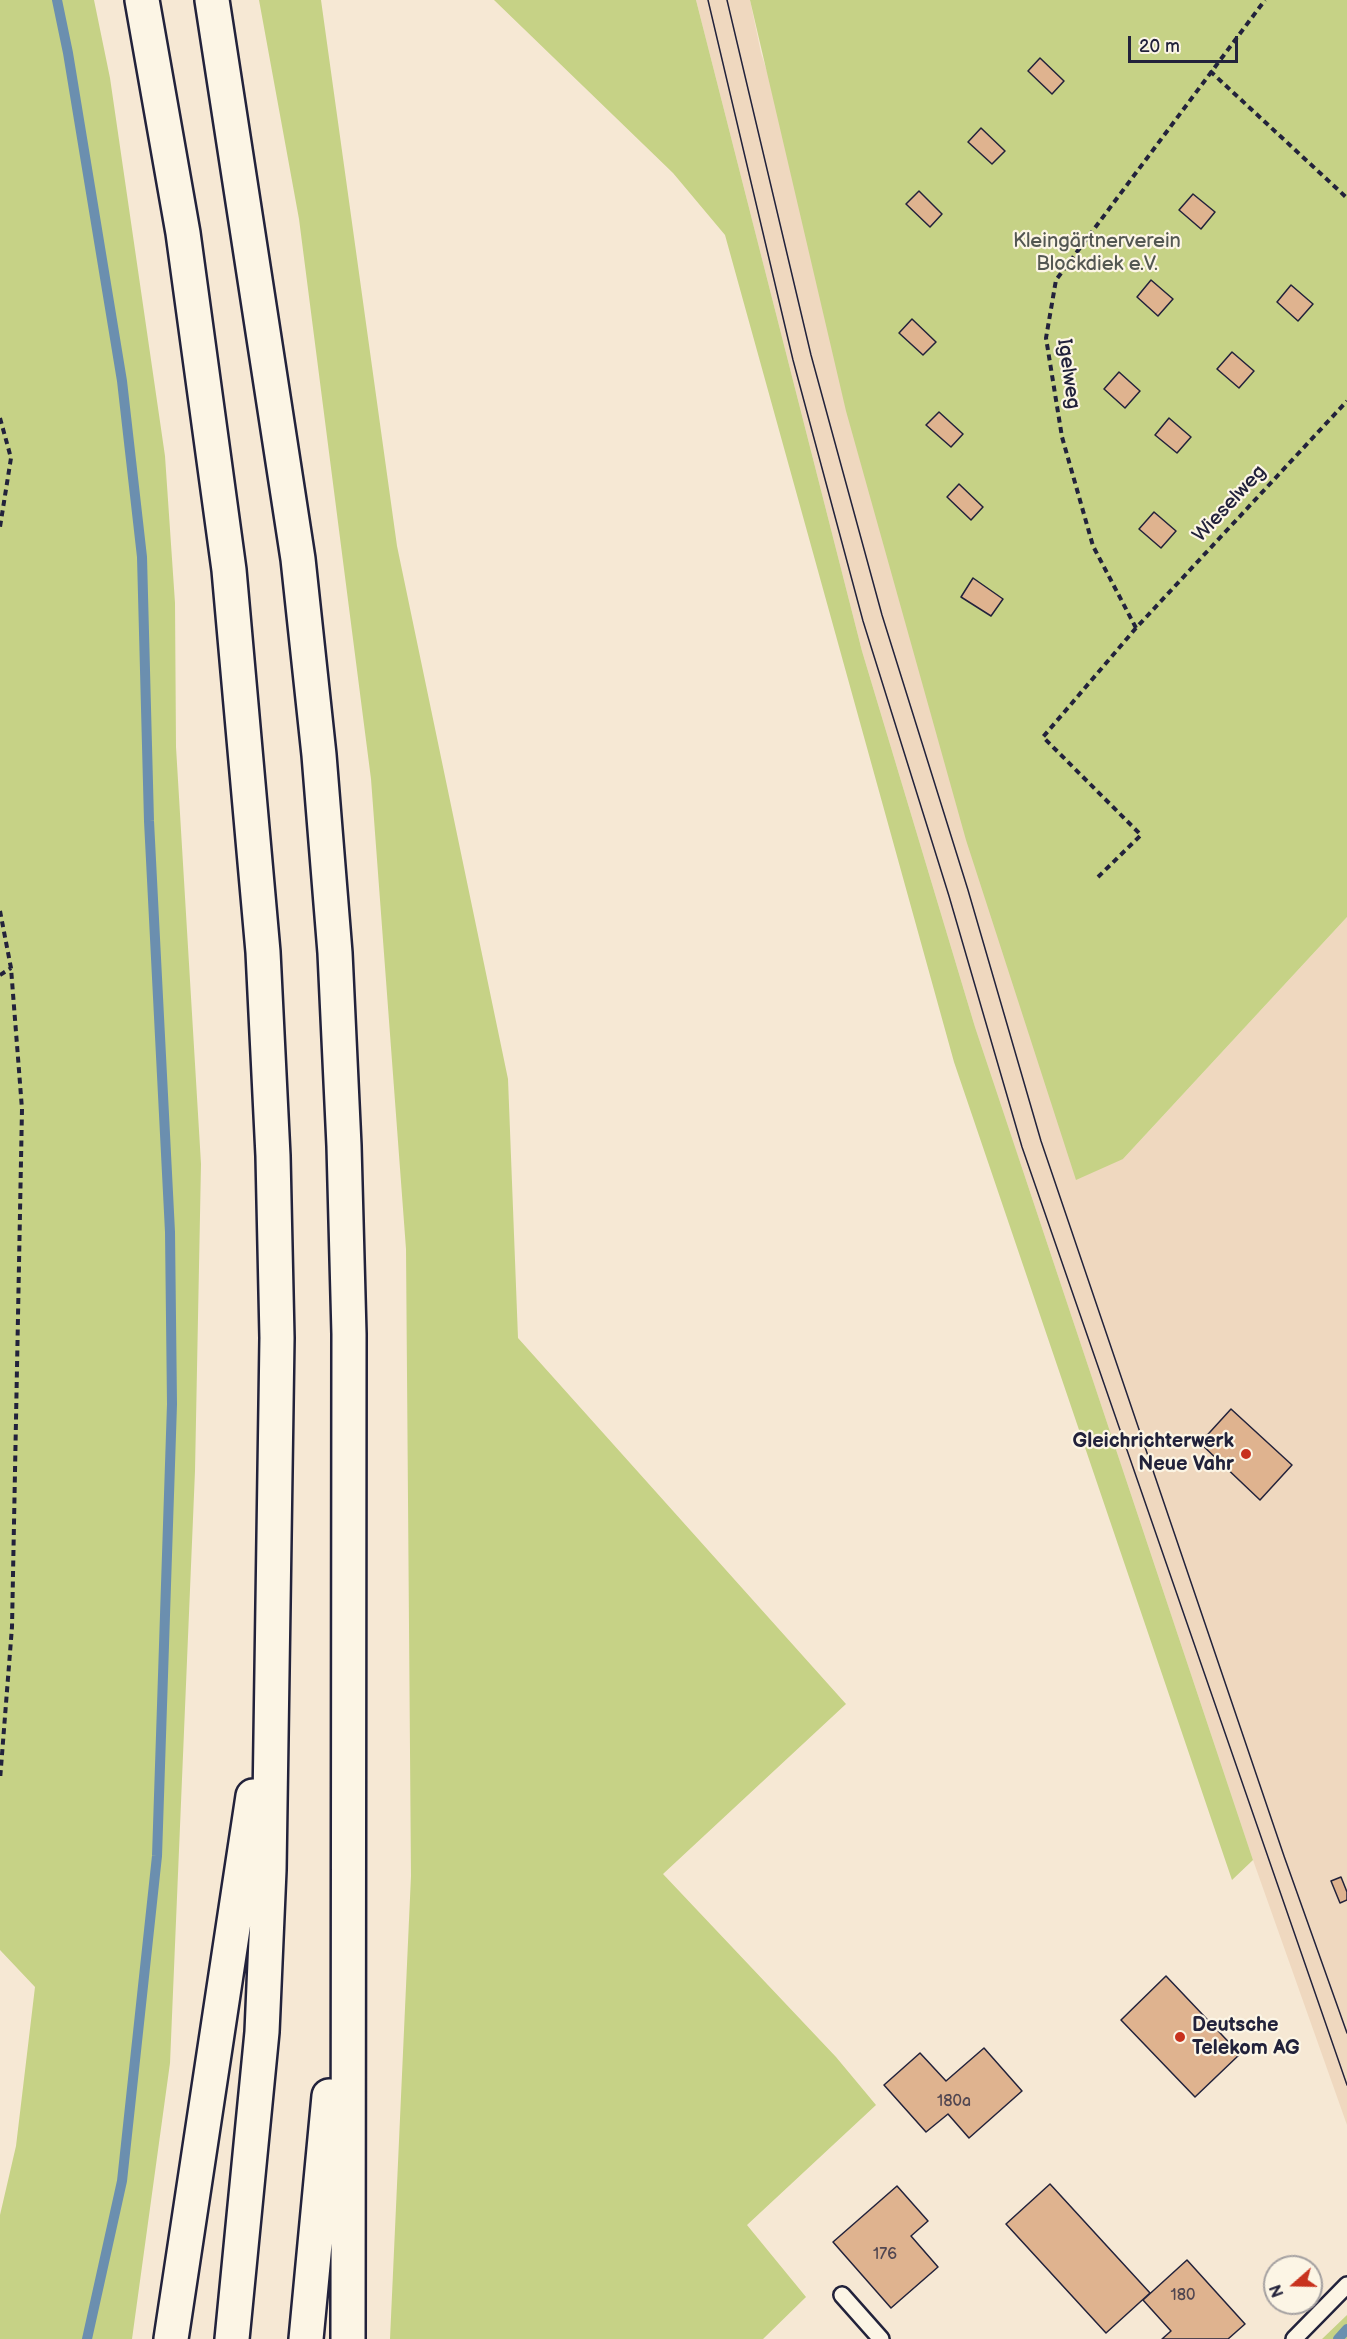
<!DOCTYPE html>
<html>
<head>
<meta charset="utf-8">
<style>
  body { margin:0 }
  #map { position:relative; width:1347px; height:2339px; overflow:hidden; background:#f6e8d4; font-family:"Balsamiq Sans",sans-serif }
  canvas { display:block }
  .north { position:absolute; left:1263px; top:2255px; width:60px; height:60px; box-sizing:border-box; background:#fcf5e5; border:2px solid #a5a1a1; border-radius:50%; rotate:250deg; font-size:16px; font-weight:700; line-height:24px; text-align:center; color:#22223b }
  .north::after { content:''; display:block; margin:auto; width:21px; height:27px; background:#c8321e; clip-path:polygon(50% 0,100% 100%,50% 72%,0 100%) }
  .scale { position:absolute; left:1128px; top:36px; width:110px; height:27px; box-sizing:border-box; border:3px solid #22223b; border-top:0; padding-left:8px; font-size:18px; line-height:21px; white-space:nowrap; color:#22223b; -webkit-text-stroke:4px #fcf5e5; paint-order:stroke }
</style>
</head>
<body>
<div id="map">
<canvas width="1347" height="2339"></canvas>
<div class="north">N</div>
<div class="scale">20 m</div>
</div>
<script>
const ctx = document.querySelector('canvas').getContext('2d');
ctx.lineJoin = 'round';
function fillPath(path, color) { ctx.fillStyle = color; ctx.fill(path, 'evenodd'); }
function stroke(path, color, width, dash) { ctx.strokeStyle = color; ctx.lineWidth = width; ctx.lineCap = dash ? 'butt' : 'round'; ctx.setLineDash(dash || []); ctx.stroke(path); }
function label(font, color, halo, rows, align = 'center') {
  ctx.font = font + ' "Balsamiq Sans",sans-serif'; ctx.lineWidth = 4.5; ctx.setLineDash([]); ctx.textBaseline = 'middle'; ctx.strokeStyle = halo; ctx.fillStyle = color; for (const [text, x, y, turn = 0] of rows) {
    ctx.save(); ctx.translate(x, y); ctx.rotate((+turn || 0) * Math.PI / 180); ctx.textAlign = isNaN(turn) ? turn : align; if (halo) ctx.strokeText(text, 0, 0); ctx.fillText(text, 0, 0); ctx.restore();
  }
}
fillPath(new Path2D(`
  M696 0H750L761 53 1123 1159 1347 917V2125L1253 1860 975 1027 862 651Z`), '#efd8bf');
fillPath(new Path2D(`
  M0 0H94L110 78 165 456 175 603 176 747 201 1164 195 1471 170 2063 132 2339H0V2215L16 2146 35 1987 0 1950Z
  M259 0H321L397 546 508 1079 518 1338 846 1704 663 1874 836 2057 876 2105 747 2225 806 2297 763 2339H390L411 1876 406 1249 371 779 299 219Z
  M494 0H696L862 651 975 1027 1253 1860 1232 1880 954 1062 725 235 673 173Z
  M750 0H1347V917L1123 1159 1076 1180 966 840 846 411Z
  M1347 2315V2339H1322Z`), '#c6d286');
stroke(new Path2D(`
  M57 0 68 53 122 381 142 557 149 821 170 1232 172 1404 157 1856 122 2181 87 2339
  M1338 2339 1347 2329`), '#6b8faf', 10);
const building = new Path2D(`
  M1040 58 1064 81 1052 94 1028 71Z
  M981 128 1005 151 992 164 968 142Z
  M919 191 942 214 930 227 906 204Z
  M1193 194 1215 212 1201 229 1179 210Z
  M1151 280 1173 299 1158 316 1137 297Z
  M1291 285 1313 304 1298 321 1277 302Z
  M912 319 936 342 923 355 899 333Z
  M1232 352 1254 371 1239 388 1217 369Z
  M1119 372 1140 391 1125 408 1104 389Z
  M939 412 963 434 951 447 926 425Z
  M1169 418 1191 437 1177 453 1155 435Z
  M959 484 983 507 971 520 947 497Z
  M1154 512 1176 531 1161 548 1139 529Z
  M973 578 1003 599 991 616 961 597Z
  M1231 1409 1292 1465 1260 1500 1200 1443Z
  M1341 1877 1347 1892V1900L1340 1903 1331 1881Z
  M1166 1976 1240 2054 1195 2097 1121 2020Z
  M984 2048 1022 2091 969 2138 948 2114 926 2132 884 2085 920 2053 946 2081Z
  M1050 2184 1150 2293 1106 2333 1006 2224Z
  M897 2186 928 2221 911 2236 938 2267 891 2308 833 2242Z
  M1187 2260 1245 2324 1228 2339H1162L1171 2331 1143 2300Z`);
fillPath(building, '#dfb38f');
stroke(building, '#22223b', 1.5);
const service = new Path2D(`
  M842 2295 881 2339
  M1294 2339 1347 2285`);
const motorway = new Path2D(`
  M142 0 183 233 229 570 263 952 273 1156 277 1338 269 1870 262 2032 232 2339
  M212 0 298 559 319 755 335 953 344 1146 349 1334 348 2339
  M171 2339 253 1796
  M306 2339 329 2096`);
stroke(service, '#22223b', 20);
stroke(motorway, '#22223b', 38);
stroke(new Path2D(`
  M1210 71 1347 198
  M0 418 11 458 0 527
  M1136 628 1093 546 1062 437 1046 338 1056 280 1265 0
  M1098 877 1141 835 1043 737 1136 628 1347 401
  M0 911 11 968 22 1109 12 1627 0 1780
  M0 975 11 968`), '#22223b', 4, [6, 4.5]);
stroke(service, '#fcf5e5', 15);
stroke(motorway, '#fcf5e5', 33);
stroke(new Path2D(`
  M708 0 793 360 863 621 949 896 1022 1147 1347 2085
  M727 0 811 355 882 615 968 890 1041 1141 1284 1856 1347 2033`), '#22223b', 1.5);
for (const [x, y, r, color] of [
  [1246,1454,6,"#c8321e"],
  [1180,2037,6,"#c8321e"]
]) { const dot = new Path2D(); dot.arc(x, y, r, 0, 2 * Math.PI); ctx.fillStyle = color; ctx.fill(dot); stroke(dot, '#fcf5e5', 2); }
label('16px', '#514650', null, [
  ["180a",954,2102],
  ["176",885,2255],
  ["180",1183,2296]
]);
label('20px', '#535752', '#fcf5e5', [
  ["Kleingärtnerverein",1097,242],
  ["Blockdiek e.V.",1097,265]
]);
label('20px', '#22223b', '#fcf5e5', [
  ["Igelweg",1068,374,82],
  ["Wieselweg",1230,504,-47]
]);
label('bold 20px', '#22223b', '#fcf5e5', [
  ["Gleichrichterwerk",1234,1442],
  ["Neue Vahr",1234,1465],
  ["Deutsche",1192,2026,"left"],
  ["Telekom AG",1192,2049,"left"]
], 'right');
</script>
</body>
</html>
